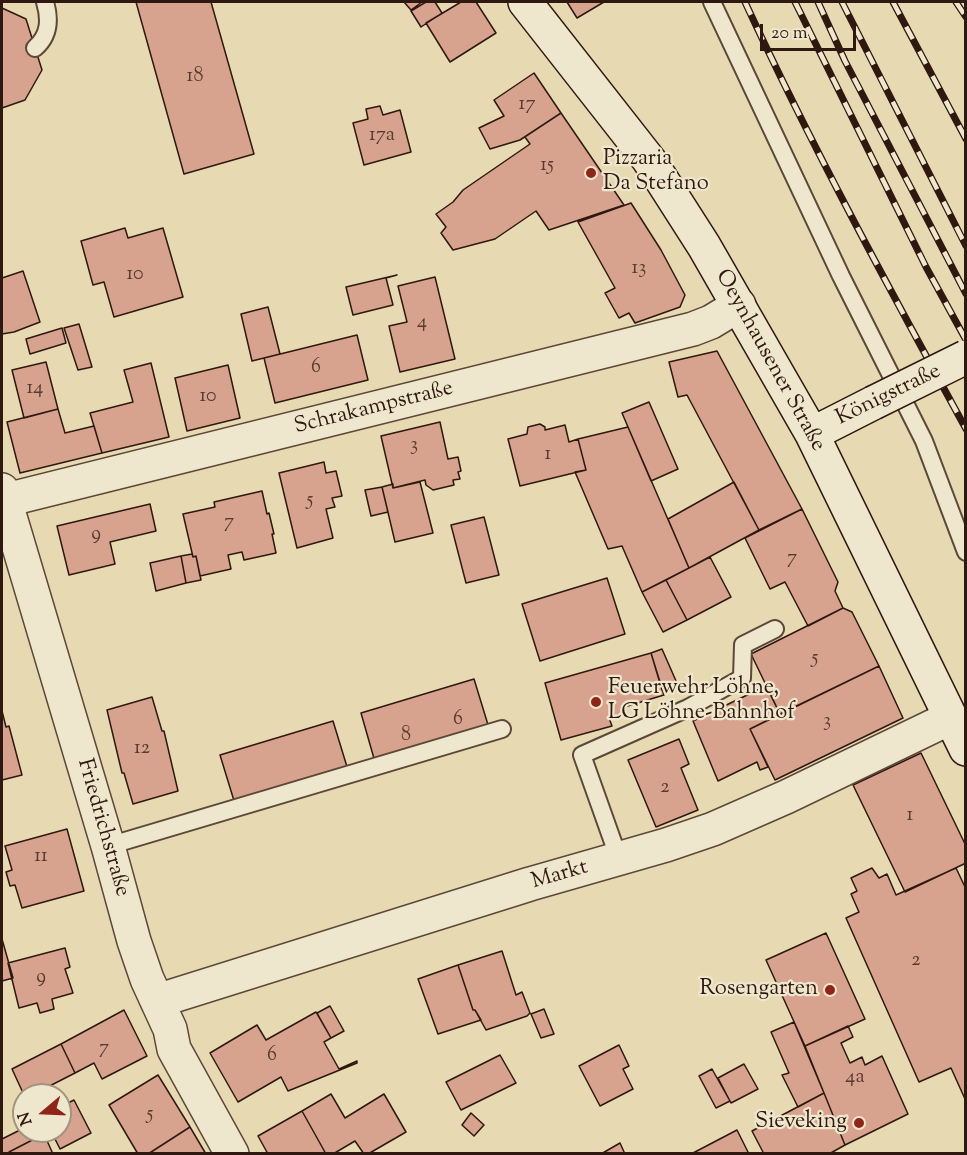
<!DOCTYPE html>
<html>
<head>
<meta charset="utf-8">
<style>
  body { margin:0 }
  #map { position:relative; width:967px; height:1155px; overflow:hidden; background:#e7dab2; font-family:"Sorts Mill Goudy",serif }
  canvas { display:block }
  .frame { position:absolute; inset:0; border:3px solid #2e180f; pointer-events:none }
  .north { position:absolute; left:12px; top:1083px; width:60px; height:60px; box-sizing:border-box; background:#efe7cd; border:2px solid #a29481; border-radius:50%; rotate:251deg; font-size:16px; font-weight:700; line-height:24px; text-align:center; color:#2e180f }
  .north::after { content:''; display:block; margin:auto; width:21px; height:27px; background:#8f2418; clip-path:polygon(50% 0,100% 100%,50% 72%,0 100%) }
  .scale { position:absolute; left:760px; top:24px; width:96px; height:27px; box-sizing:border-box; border:3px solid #2e180f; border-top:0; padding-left:8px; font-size:18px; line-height:21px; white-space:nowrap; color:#2e180f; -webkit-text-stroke:4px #efe7cd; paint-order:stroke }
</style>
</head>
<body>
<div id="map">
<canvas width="967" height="1155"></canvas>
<div class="frame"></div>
<div class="north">N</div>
<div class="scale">20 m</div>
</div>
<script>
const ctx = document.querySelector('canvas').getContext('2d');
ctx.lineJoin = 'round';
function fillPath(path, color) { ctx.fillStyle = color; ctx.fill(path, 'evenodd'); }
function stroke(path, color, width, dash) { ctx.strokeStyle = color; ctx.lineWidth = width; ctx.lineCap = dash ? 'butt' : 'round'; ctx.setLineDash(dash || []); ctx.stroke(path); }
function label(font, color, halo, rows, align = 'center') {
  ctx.font = font + ' "Sorts Mill Goudy",serif'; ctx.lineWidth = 4.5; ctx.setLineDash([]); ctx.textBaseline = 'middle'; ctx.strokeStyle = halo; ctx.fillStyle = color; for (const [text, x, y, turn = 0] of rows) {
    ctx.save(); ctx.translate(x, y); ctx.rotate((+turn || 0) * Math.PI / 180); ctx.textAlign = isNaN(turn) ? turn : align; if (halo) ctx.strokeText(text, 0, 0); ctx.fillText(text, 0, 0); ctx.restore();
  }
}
const building = new Path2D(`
  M136 2H211L254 154 184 174Z
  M404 2H422L411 10Z
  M426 2H435L442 13 421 27 411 11Z
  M461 2H476L496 33 450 62 426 23Z
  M567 2H604L577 18Z
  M2 8 26 19 42 70 25 100 2 108Z
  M534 73 561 113 520 140 490 149 479 128 504 116 494 100Z
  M380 106 383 115 400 110 411 152 364 165 353 123 368 119 366 109Z
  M561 113 624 205 549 230 536 211 495 239 453 250 441 233 446 227 436 214 453 202 463 190 530 144 525 137Z
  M631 203 661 250 685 295 680 307 635 323 629 313 619 318 605 293 615 288 578 222Z
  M125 228 128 238 163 228 183 297 114 317 104 282 93 285 81 241Z
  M23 271 40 322 14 332 2 334V278Z
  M397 275 386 278 393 305 353 315 346 287Z
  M435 277 455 359 400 372 389 326 407 322 398 286Z
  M268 307 280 354 252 361 241 314Z
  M79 324 92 367 78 370 64 328Z
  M62 328 66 343 30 354 26 339Z
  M357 335 368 380 275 403 264 358Z
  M717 351 802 509 759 530 687 395 678 397 669 362Z
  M46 362 58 409 24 418 12 370Z
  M151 363 169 437 102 453 90 413 133 402 124 370Z
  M228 365 240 418 187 431 175 378Z
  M649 402 678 469 651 481 622 413Z
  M58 409 65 433 94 426 102 453 20 473 7 422Z
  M440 422 448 459 458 457 461 471 458 472 460 479 453 480 454 485 433 490 426 485 425 480 393 488 381 436Z
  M540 424 545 427V430L565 425 569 442 578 439 586 470 520 486 508 439 527 434 528 427Z
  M628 427 689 568 642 592 622 546 608 549 575 472 586 470 578 439Z
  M324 462 326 473 336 471 342 496 332 498 335 507 326 509 333 538 297 548 279 473Z
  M420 482 433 533 395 542 382 487 393 484V488Z
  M734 482 759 530 689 568 668 519Z
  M382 487 388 512 371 516 365 490Z
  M262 491 267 514 269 513 274 534H272L276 553 244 560 242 552 228 555 231 569 200 576 196 556 193 557 183 514 215 507 214 502Z
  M150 504 156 531 110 542 115 564 69 575 57 526Z
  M802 509 838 582 835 591 843 608 808 626 785 582 770 589 745 538Z
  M484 517 499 575 466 583 451 525Z
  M192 554 193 557 196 556 201 580 186 583 181 556Z
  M181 556 186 583 156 591 150 563Z
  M710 557 731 597 687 620 666 580Z
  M607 578 625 634 540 661 522 604Z
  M666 580 687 620 663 632 642 592Z
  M843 608 852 612 879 666 780 714 751 654Z
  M662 649 680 690 679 691 676 686 662 690 651 653Z
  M651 653 664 695 621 708 623 714 609 718 612 726 561 740 545 683Z
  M879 666 903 718 775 780 750 729Z
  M474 679 489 728 375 762 361 713Z
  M766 686 780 714 750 729 768 767 760 770 757 762 718 781 693 721Z
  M152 697 162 731H164L178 791 133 804 124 773H122L107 710Z
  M2 711 6 727 9 726 22 775 2 780Z
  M333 721 348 770 235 804 220 755Z
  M679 739 689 764 681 768 698 810 656 827 628 760Z
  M921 753 966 846V863L905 892 853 785Z
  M67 829 84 891 22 908 15 885 10 886 6 872 12 870 5 846Z
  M872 868 879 878 887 874 896 895 956 868 966 889 965 1099 951 1068 919 1082 846 918 859 912 851 894 857 891 851 878Z
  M826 933 865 1019 805 1046 766 960Z
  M2 939 13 978 2 981Z
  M65 948 70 967 65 969 73 993 52 999 54 1009 40 1013 37 1003 19 1008 8 963Z
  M502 951 516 995 522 992 530 1013 527 1016 486 1030 475 1010H473L458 965Z
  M458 965 473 1010H475L481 1020 438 1034 418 979Z
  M330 1006 344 1031 331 1038 317 1013Z
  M544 1009 554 1034 541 1038 531 1014Z
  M124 1010 147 1056 102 1079 94 1063 75 1073 61 1044Z
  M316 1012 331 1038 324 1042 339 1069 357 1061V1063L288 1091 281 1077 238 1102 210 1053 257 1025 266 1040Z
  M794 1022 824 1093 798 1107 782 1075 789 1073 771 1032Z
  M848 1026 853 1037 841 1043 850 1063 862 1057 865 1065 882 1056 908 1114 845 1145 805 1046Z
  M61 1044 75 1073 32 1095H24L12 1069Z
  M619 1045 629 1066 623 1069 633 1089 600 1106 579 1066Z
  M500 1055 516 1083 461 1110 446 1082Z
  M744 1064 758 1089 731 1103 718 1078Z
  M712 1069 730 1101 716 1108 699 1076Z
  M158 1075 190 1127 148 1154H138L109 1105Z
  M824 1093 845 1145 829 1154H764L752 1131Z
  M331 1094 345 1118 384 1094 406 1132 368 1154H364L355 1141 333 1154H326L302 1111Z
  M74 1100 91 1133 60 1149 51 1131H60V1107Z
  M302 1111 326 1154H268L258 1136Z
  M471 1113 484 1125 474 1136 462 1125Z
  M190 1127 206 1154H148Z
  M24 1128V1131H42L44 1134 9 1152 10 1154H2V1139Z
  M737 1130 749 1154H694L693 1153Z
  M44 1134 53 1154H10L9 1152Z
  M620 1143 625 1154H601Z`);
fillPath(building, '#d7a28e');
stroke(building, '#2e180f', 1.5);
const service = new Path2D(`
  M712 2 841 276 924 441 966 552
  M35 48C50 35 50 19 45 2
  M108 846 502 729
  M619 859 582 755 688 708 742 678 743 645 775 629`);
const minor = new Path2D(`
  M2 490 108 846 134 941 147 979 170 1029 174 1049 232 1154
  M2 501 693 329 711 322 739 305
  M157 1001 530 884 666 845 713 829 786 797 950 718`);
const secondary = new Path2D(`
  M525 2 649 160 704 246 812 434 966 749
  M812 434 873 403`);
stroke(service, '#5c4838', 20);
stroke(minor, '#5c4838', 36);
stroke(secondary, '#2e180f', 36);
stroke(service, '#efe7cd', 16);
stroke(minor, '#efe7cd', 33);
stroke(secondary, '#efe7cd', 33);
const rail = new Path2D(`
  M745 2C812 147 889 288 966 429
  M795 2 926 267 966 340
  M818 2 845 61 966 294
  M842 2 966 246
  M893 2 966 139
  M956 2 966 17`);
stroke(rail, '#2e180f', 7);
stroke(rail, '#efe7cd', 4.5, [14]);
const secondaryBridge = new Path2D(`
  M873 403 966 357`);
stroke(secondaryBridge, '#2e180f', 36, []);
stroke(secondaryBridge, '#efe7cd', 33);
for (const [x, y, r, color] of [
  [591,173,6,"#8f2418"],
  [596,702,6,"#8f2418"],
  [830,990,6,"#8f2418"],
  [859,1123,6,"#8f2418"]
]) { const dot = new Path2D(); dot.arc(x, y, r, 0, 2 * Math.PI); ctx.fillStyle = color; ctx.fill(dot); stroke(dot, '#efe7cd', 2); }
label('20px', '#583a2f', null, [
  ["18",195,78],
  ["17",527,106],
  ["17a",382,137],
  ["15",547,167],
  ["13",639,270],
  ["10",135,276],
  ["4",422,324],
  ["6",316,369],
  ["14",35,390],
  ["10",208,398],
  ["3",414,447],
  ["1",548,456],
  ["5",310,502],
  ["7",229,524],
  ["9",96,536],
  ["7",792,560],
  ["5",815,660],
  ["6",458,721],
  ["3",827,723],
  ["8",406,737],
  ["12",142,750],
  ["2",665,789],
  ["1",910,817],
  ["11",41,858],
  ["2",916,962],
  ["9",41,979],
  ["7",104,1050],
  ["6",272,1057],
  ["4a",855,1079],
  ["5",150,1116]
]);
label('22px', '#2e180f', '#efe7cd', [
  ["Pizzaria",603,160],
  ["Da Stefano",603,185],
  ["Feuerwehr Löhne,",608,689],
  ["LG Löhne-Bahnhof",608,714],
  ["Rosengarten",818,990,"right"],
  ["Sieveking",847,1123,"right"]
], 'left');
label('22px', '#2e180f', '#efe7cd', [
  ["Oeynhausener Straße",769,361,61],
  ["Königstraße",889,396,-26],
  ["Schrakampstraße",374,409,-14],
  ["Friedrichstraße",102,828,74],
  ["Markt",560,876,-16]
]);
</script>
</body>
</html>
